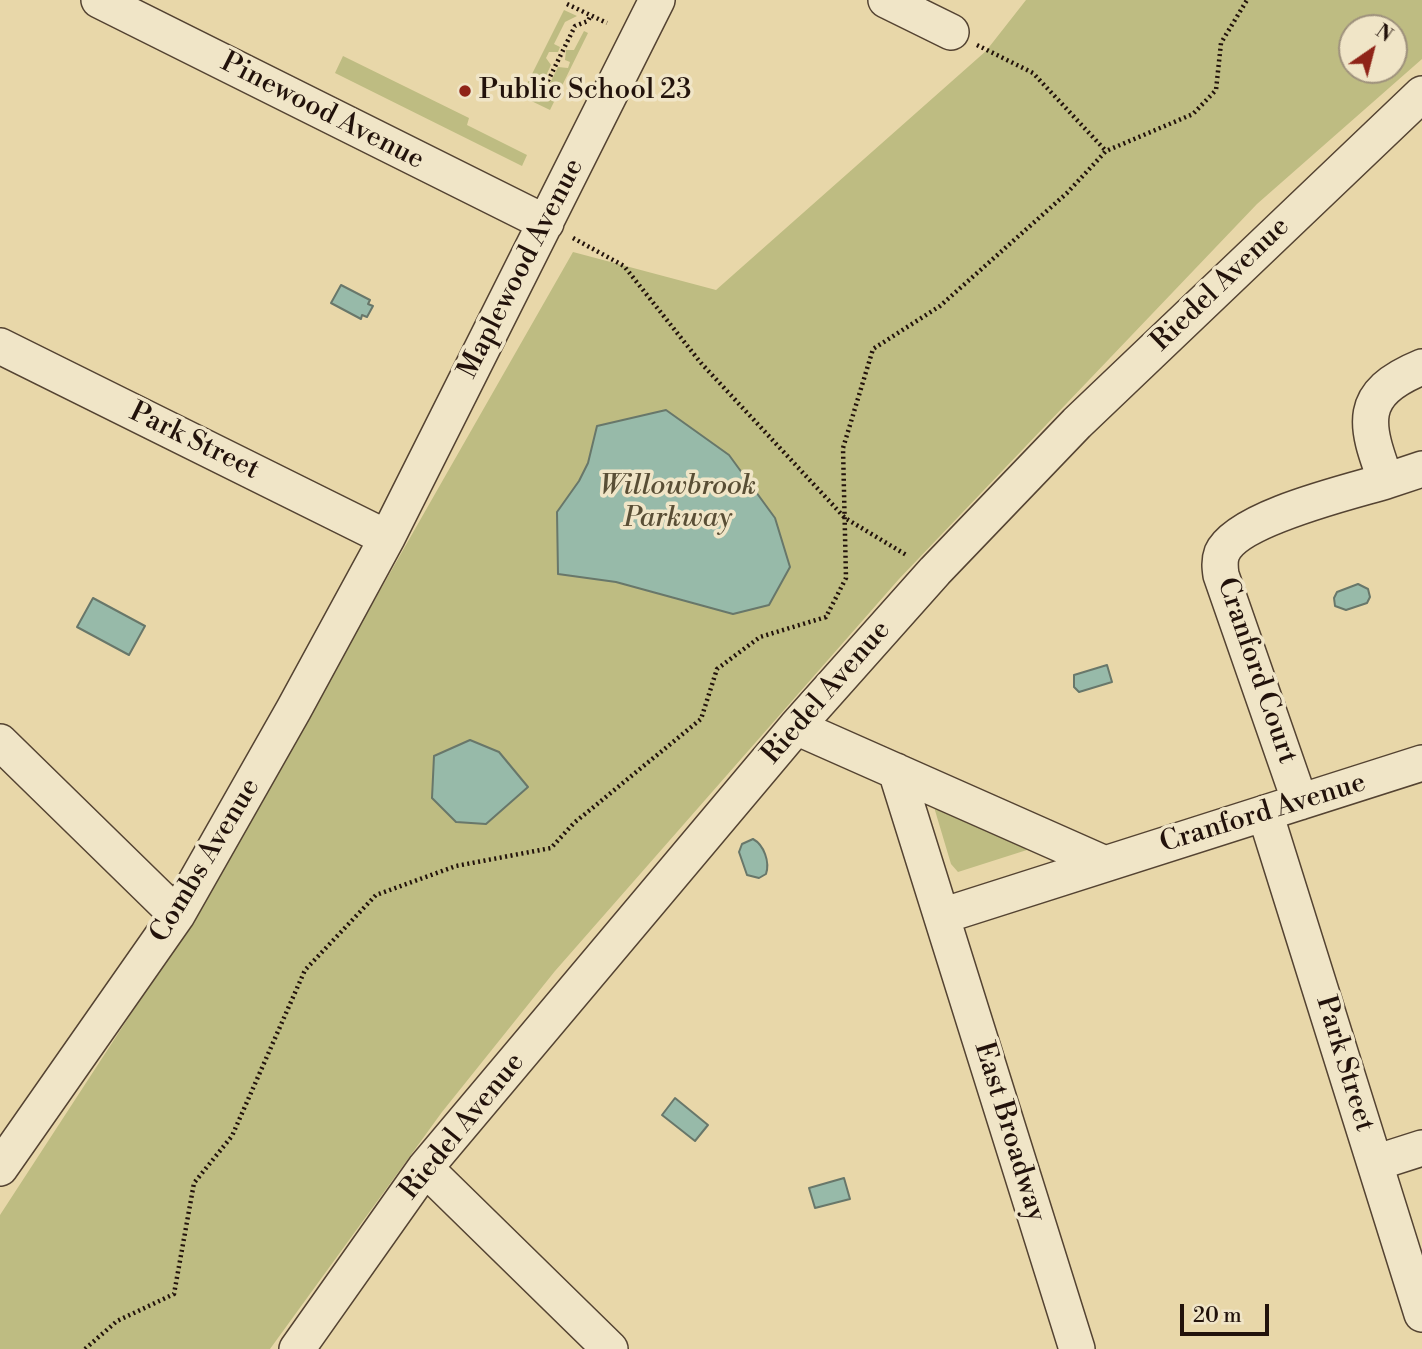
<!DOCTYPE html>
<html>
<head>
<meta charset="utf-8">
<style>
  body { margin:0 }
  #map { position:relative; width:1422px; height:1349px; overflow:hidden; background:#e8d7a9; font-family:"Libre Bodoni",serif }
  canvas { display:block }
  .north { position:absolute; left:1338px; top:14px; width:70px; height:70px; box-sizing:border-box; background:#f0e5c7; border:2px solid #9e917c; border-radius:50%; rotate:35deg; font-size:19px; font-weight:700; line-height:28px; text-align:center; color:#22120b }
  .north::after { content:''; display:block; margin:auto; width:24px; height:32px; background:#8f2418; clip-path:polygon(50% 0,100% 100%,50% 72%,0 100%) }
  .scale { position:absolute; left:1180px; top:1304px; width:89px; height:32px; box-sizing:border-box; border:4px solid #22120b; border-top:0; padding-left:9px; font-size:21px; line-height:24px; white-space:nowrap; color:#22120b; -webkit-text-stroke:5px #f0e5c7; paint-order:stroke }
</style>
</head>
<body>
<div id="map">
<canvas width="1422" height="1349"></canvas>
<div class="north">N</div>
<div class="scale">20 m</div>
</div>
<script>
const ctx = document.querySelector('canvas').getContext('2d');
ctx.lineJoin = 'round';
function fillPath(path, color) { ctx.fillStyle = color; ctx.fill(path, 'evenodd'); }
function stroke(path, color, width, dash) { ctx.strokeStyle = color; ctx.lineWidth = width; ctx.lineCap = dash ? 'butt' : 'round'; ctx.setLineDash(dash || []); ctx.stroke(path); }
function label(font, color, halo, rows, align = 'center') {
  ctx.font = font + ' "Libre Bodoni",serif'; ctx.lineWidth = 7; ctx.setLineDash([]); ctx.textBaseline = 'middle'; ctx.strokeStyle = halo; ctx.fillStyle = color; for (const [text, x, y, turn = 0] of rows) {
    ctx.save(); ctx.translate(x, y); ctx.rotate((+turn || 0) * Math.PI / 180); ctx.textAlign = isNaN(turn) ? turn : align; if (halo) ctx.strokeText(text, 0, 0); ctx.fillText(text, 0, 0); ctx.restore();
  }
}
fillPath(new Path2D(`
  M1026 0H1422V59L1257 204 899 579 555 971 442 1112 270 1349H0V1215L192 920 573 252 716 290 986 51ZM1352 28H1394V70H1352Z
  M564 10 577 16 565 22 554 44 560 47 558 52H549L546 58 551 65 544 80H536L533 85 536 95 542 98 553 95 555 90 550 83 558 67 568 68 570 62 565 60 566 50H574L584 31 588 33 550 110 521 96Z
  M343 56 469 118 467 125 527 155 522 166 335 73Z
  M934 807 1030 849 958 872 951 864Z`), '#bebc82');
const water = new Path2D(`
  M341 285 370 300 368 304 373 306 367 317 362 315 361 319 331 303Z
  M666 410 729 455 775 518 790 567 769 605 733 614 616 582 558 574 557 512 579 481 588 463 597 426Z
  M1358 584 1368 589 1370 597 1367 603 1346 610 1335 606 1334 598 1337 592Z
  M93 598 145 626 129 655 77 627Z
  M1107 665 1112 682 1079 692 1074 687V675Z
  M470 740 499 752 528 787 486 824 456 822 432 798 434 756Z
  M753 839C764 845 770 862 766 874L759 878 747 875 739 852 742 844Z
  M675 1098 708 1125 695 1141 662 1115Z
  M844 1178 850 1199 815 1208 809 1188Z`);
fillPath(water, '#97baa9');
stroke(water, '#68776a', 2);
const minor = new Path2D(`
  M99 0 546 223
  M886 0 951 32
  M0 346 387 538
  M1422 367C1356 394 1365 424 1386 481L1422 469
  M796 727 1103 863
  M0 742 177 915
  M896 771 1077 1349
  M1300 802 1221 575C1220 568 1219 561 1222 553 1237 518 1349 492 1386 481
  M1265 813 1422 1314
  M942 916 1422 763
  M1375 1163 1422 1148
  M0 1168 177 915 294 709 387 538 657 0
  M425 1168 610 1349
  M297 1349 425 1168 796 727 935 571 1077 423 1422 94`);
stroke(minor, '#544332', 38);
stroke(new Path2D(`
  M567 4 607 23
  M977 45 1033 73 1106 151
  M543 91 575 26 588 21 591 15
  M573 238 624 266 701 363 845 518 908 556
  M85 1349 117 1321 174 1294 194 1183 232 1136 305 970 376 895 456 866 551 848 574 823 701 719 717 669 760 637 826 617 846 578 843 448 873 349 940 306 1067 193 1106 151 1193 114 1216 90 1221 43 1247 0`), '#22120b', 4.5, [2, 3.5]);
stroke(minor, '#f0e5c7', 35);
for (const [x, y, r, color] of [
  [465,91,7,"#8f2418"]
]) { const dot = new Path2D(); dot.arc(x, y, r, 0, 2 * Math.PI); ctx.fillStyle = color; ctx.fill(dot); stroke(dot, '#f0e5c7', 2.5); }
label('28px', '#22120b', '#f0e5c7', [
  ["Public School 23",479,91]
], 'left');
label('28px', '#22120b', '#f0e5c7', [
  ["Pinewood Avenue",322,112,27],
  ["Maplewood Avenue",522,269,-63],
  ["Riedel Avenue",1221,285,-44],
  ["Park Street",194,442,26],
  ["Cranford Court",1256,671,71],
  ["Riedel Avenue",827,693,-49],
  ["Cranford Avenue",1263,814,-17],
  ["Combs Avenue",206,861,-59],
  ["Park Street",1344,1064,73],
  ["Riedel Avenue",463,1127,-51],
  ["East Broadway",1009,1132,73]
]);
label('italic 28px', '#594e35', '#f0e5c7', [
  ["Willowbrook",678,487],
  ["Parkway",678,519]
]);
</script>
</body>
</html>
